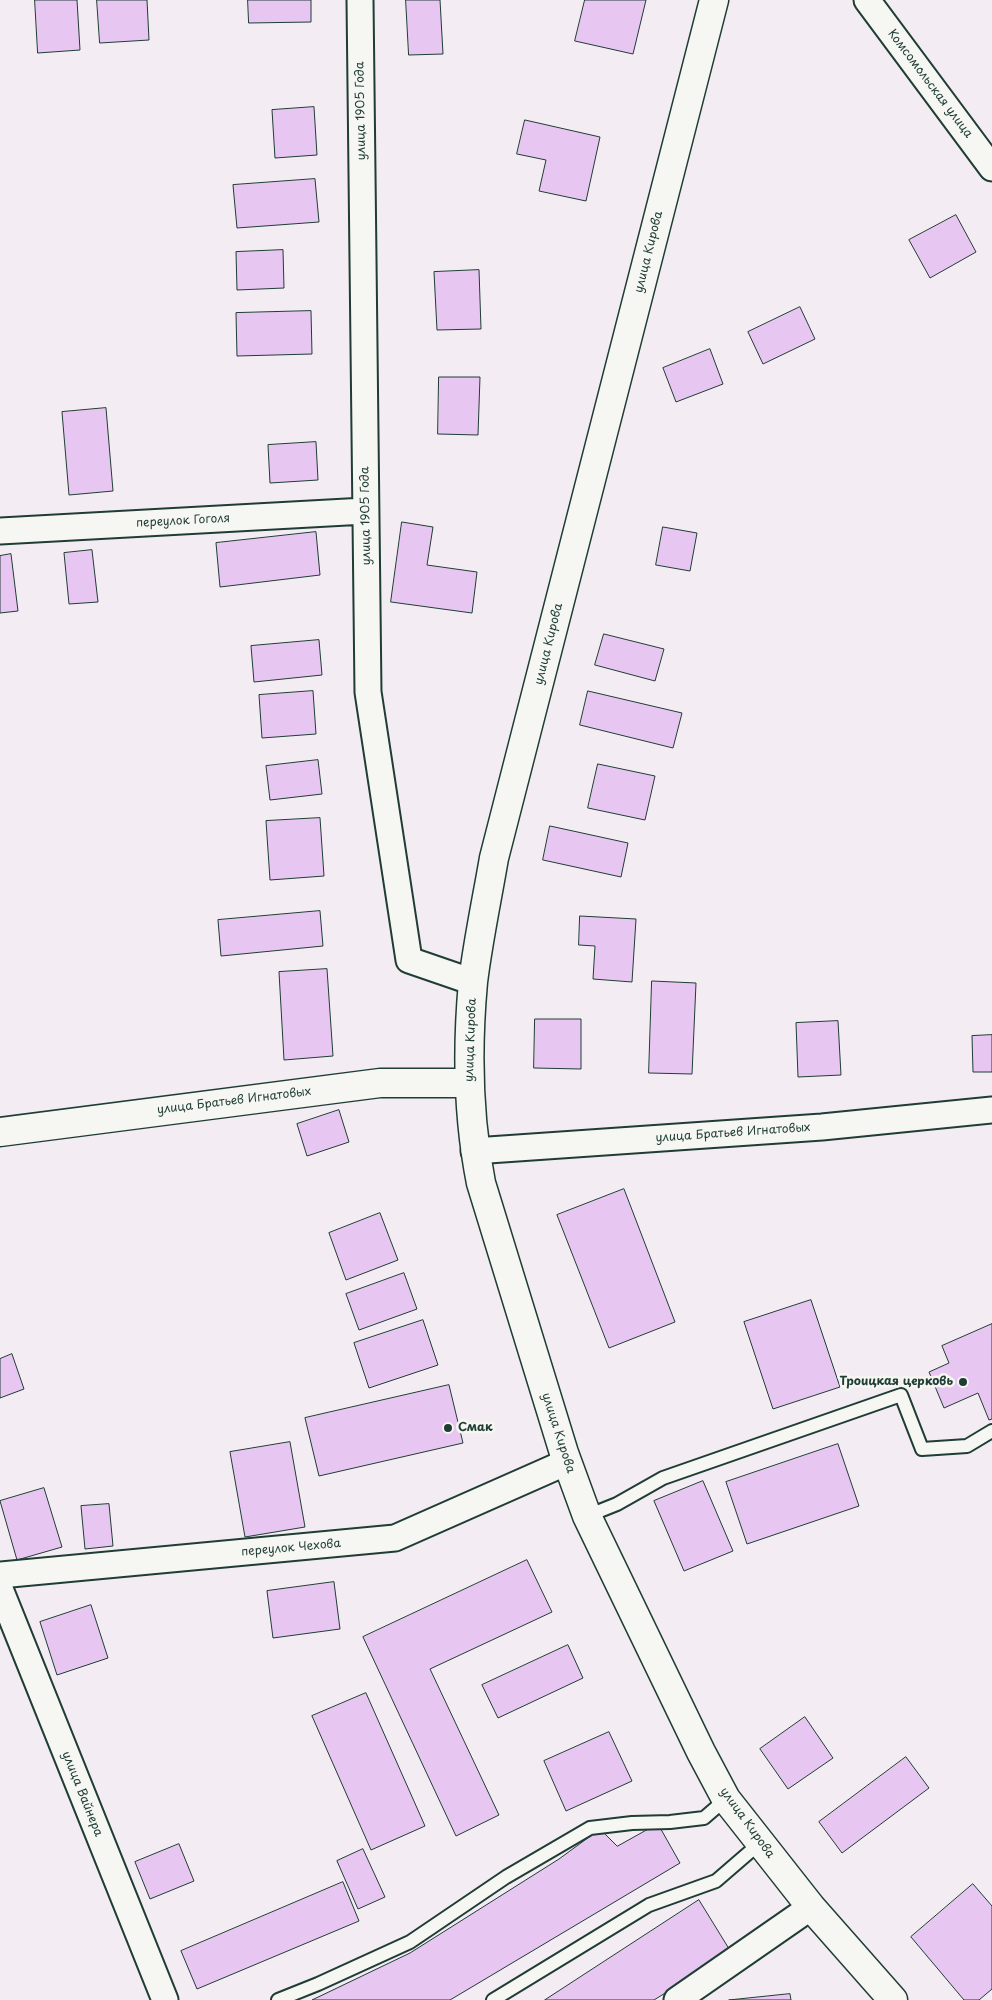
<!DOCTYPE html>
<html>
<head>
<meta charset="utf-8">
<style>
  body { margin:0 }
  canvas { display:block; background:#f3ecf2 }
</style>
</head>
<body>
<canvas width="992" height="2000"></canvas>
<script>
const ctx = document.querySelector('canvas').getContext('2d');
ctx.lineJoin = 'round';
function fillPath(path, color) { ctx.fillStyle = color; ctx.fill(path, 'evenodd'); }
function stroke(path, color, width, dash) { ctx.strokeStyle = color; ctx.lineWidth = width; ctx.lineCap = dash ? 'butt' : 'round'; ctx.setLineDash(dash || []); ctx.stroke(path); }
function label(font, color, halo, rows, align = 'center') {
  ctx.font = font + ' "Playpen Sans",sans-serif'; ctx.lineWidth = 5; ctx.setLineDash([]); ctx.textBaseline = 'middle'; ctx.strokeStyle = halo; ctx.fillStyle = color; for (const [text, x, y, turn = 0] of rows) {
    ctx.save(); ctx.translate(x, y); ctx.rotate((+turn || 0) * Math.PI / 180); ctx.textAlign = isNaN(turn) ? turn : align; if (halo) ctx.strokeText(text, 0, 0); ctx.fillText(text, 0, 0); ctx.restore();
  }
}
const building = new Path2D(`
  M35 0H77L80 50 38 53Z
  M97 0H147L149 40 100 43Z
  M248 0H311V22L249 23Z
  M406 0H440L443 54 409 55Z
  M585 0H646L633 54 575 41Z
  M314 107 317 155 275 158 272 110Z
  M525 120 600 137 586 201 539 191 546 160 517 154Z
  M315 179 319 222 237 228 233 185Z
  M956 215 976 252 930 278 909 240Z
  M283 250 284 288 237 290 236 252Z
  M479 270 481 329 437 330 434 272Z
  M800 307 815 339 763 364 748 332Z
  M311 311 312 354 237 356 236 313Z
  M710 349 723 384 676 402 663 368Z
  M439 377H480L478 435 438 434Z
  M106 408 113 491 69 495 62 412Z
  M316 442 318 480 270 483 268 445Z
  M402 522 433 527 427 565 477 572 472 613 391 602Z
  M663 527 697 533 690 571 656 565Z
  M316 532 320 575 220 587 216 543Z
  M92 550 98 602 69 604 64 553Z
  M11 554 18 611 0 613V556Z
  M604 634 664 649 655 681 595 665Z
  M319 640 322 675 254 682 251 646Z
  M313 691 316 734 262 738 259 695Z
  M588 691 682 713 673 748 580 725Z
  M318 760 322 794 270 800 266 766Z
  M598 764 655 776 645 820 588 808Z
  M320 818 324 876 270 880 266 821Z
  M550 826 628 843 621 877 543 860Z
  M320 911 323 946 221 956 218 920Z
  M580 916 636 919 632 982 593 979 595 946 579 945Z
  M327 969 333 1056 284 1060 279 972Z
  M652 981 696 983 692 1074 649 1073Z
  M535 1019H581V1069L534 1068Z
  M838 1021 841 1075 798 1077 796 1023Z
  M992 1035V1072H973L972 1036Z
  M339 1110 349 1142 307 1156 297 1124Z
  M624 1189 675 1322 609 1348 557 1215Z
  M380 1213 398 1260 346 1280 329 1233Z
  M404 1273 417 1309 359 1330 346 1294Z
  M811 1300 840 1387 773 1409 744 1322Z
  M423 1320 438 1365 369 1388 354 1343Z
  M992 1324V1419L989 1420 978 1393 944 1408 929 1372 949 1363 942 1346Z
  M12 1354 24 1389 0 1398V1359Z
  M449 1385 463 1443 319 1476 305 1418Z
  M290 1442 305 1527 245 1537 230 1452Z
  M838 1444 859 1506 747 1544 726 1482Z
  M703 1481 733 1551 684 1571 654 1501Z
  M44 1488 62 1547 17 1560 0 1501Z
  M109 1504 113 1546 85 1549 81 1506Z
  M527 1560 552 1612 430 1669 499 1815 456 1836 363 1637Z
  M334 1582 340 1629 273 1638 267 1591Z
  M91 1605 108 1658 57 1675 40 1622Z
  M568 1645 583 1678 498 1718 482 1685Z
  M366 1693 425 1826 371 1850 312 1716Z
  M805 1717 833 1758 788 1789 760 1749Z
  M609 1732 632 1781 566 1811 544 1761Z
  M906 1757 929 1788 842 1853 819 1822Z
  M658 1824 680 1863 450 2000H312L410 1953 559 1859 600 1829 617 1846Z
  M179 1844 194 1881 150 1899 135 1862Z
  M363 1849 385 1897 358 1909 337 1861Z
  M343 1882 359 1921 197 1989 181 1951Z
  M973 1884 992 1906V1989L979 2000H964L911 1937Z
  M699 1900 731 1952 654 2000H545Z
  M790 1994 791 2000H729Z`);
fillPath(building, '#e8c6f2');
stroke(building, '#1f3d34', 1);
const lane = new Path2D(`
  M587 1516 617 1504 663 1478 901 1395 922 1449 967 1446 992 1431
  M278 2000 318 1984 410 1942 506 1877 590 1828 632 1823 670 1822 704 1818 726 1799
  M493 2000 649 1905 716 1881 760 1843`);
const street = new Path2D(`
  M360 0 368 692 409 960 473 982
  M867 0 992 168
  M0 531 365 511
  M474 1151 822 1127 992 1110
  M0 1575 395 1538 567 1462
  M0 1589 165 2000
  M677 2000 811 1907`);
const secondary = new Path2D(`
  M714 0 494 858C487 899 478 941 473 982 467 1048 468 1118 481 1183L564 1453 587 1516 701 1752 726 1799 811 1907 893 2000
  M0 1132 380 1083H469`);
stroke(lane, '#1f3d34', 16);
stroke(street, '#1f3d34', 29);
stroke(secondary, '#1f3d34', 31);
stroke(lane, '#f6f6f2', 12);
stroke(street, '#f6f6f2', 25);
stroke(secondary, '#f6f6f2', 28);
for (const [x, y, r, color] of [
  [963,1382,5,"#1f3d34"],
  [448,1428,5,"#1f3d34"]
]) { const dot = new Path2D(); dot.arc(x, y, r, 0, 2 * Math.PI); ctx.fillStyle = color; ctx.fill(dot); stroke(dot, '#f6f6f2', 2); }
label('12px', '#1f3d34', '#f6f6f2', [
  ["Комсомольская улица",930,84,53],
  ["улица 1905 Года",361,111,-91],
  ["улица Кирова",649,252,-76],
  ["улица 1905 Года",366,516,-91],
  ["переулок Гоголя",183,521,-3],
  ["улица Кирова",549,644,-76],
  ["улица Кирова",471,1040,-88],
  ["улица Братьев Игнатовых",234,1101,-7],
  ["улица Братьев Игнатовых",733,1133,-4],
  ["улица Кирова",558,1433,72],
  ["переулок Чехова",291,1548,-5],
  ["улица Вайнера",82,1794,68],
  ["улица Кирова",747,1823,54]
]);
label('bold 12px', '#1f3d34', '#f6f6f2', [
  ["Троицкая церковь",953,1382],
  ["Смак",458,1428,"left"]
], 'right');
</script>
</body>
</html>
